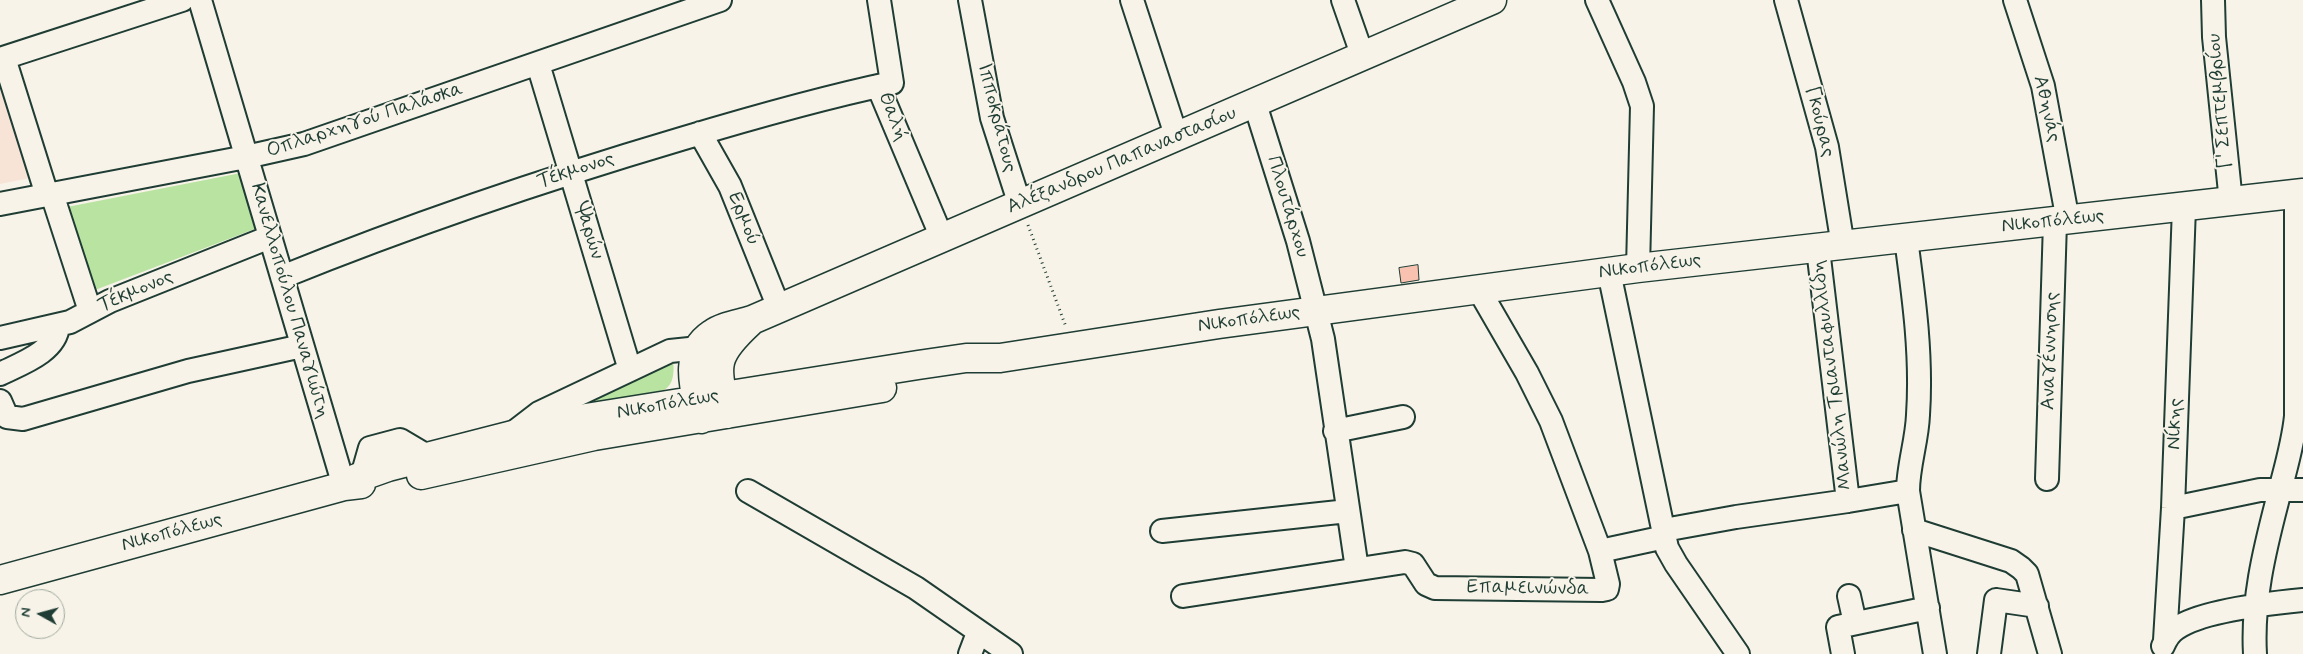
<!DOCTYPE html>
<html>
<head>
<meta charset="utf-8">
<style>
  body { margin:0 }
  #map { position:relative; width:2303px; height:654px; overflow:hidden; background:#f7f3e8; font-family:Mynerve,sans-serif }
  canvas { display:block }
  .north { position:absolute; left:15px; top:589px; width:50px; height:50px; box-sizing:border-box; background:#f7f3e8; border:1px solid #a1aaa0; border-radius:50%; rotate:277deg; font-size:14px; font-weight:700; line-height:20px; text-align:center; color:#1f3d34 }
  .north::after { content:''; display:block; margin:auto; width:18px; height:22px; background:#1f3d34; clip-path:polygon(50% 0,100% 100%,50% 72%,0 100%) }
</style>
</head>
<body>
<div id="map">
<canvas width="2303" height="654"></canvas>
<div class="north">N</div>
</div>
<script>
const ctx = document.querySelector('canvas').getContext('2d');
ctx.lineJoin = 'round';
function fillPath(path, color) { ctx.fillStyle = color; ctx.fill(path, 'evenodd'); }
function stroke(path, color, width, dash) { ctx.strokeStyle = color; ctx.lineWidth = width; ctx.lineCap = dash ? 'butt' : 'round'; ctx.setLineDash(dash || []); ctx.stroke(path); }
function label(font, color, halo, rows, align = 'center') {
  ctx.font = font + ' Mynerve,sans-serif'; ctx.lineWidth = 4; ctx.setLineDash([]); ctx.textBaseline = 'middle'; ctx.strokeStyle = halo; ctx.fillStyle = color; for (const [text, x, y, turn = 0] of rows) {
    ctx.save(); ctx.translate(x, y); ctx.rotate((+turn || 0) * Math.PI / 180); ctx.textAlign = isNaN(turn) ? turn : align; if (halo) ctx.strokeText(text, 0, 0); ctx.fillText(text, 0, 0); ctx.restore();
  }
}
fillPath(new Path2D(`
  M0 70 36 177 0 184Z`), '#f8e4d7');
fillPath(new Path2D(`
  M246 172 260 227 95 290 67 207Z
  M673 359C674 369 675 384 664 390L558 409Z`), '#b9e3a0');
const building = new Path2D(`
  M1418 265 1419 280 1401 283 1399 268Z`);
fillPath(building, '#f9c1af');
stroke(building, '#1f3d34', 1);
const minor = new Path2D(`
  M200 0 344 486
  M970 0 992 118 1020 205
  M1132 0 1177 138
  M1343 0 1363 57
  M1597 0 1634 82 1642 106 1638 268
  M1786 0 1827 147 1843 246
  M2015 0 2043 86 2068 221
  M2213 0 2214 37 2231 202
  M4 58 47 195
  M0 59 182 0
  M538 64 630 370
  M878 86 942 238
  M1255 104 1298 241 1323 339 1357 569
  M700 133 730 186 779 308
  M52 194 90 311
  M0 204 246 157 304 144 720 0
  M1906 239C1914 298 1922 356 1918 415 1917 441 1908 466 1908 491L1935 654
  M1818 249 1848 501 1908 491
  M1609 272 1667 548 1676 564 1738 654
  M282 277C413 224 546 179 681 139 751 118 821 98 892 83L879 0
  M1479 290 1527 373 1551 421 1600 551
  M0 338 70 322 110 301 270 237
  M0 374C20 364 56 352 58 326
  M0 401 7 417 23 419 188 371 302 346
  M1335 431 1403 417
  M513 433 539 413 670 351 699 348
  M362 476 370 448 400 440 427 456
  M2047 479 2055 222
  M748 491 916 588 1011 654
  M2173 508 2260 490H2303
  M1664 530 1736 517 1848 501
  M1914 530 2011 561 2021 568 2027 574 2050 654
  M1162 531 1348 511
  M1183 596 1405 562 1413 564 1426 584 1435 588 1602 590 1607 589 1608 584 1600 551 1665 537
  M1849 596 1855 623
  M2165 640 2173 508 2184 207
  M2163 646C2166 639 2170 632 2177 628 2202 611 2272 603 2303 600
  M970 654 978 633
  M1843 654 1838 627 1928 608
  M1989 654 1996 600 2037 606
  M2255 654C2252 602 2264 552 2277 502 2284 473 2293 446 2296 416V194`);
const major = new Path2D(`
  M727 414C716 366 711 358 750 322
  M701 419C695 390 682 354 712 334 723 326 740 324 752 320L1492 0
  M421 475 594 436 882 388
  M344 486 357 478 388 467 567 421 918 365 966 358H1000L1219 324 1638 268 2303 193
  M0 580 344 486 361 484`);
stroke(minor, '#1f3d34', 26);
stroke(major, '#1f3d34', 31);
stroke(new Path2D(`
  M1028 225 1066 327`), '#1f3d34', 3, [1, 4]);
stroke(minor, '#f7f3e8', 22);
stroke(major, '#f7f3e8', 28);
label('20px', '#1f3d34', '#f7f3e8', [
  ["Γ' Σεπτεμβρίου",2221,101,-95],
  ["Αθηνάς",2046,109,77],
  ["Θαλή",892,117,69],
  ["Ιπποκράτους",996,118,76],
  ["Οπλαρχηγού Παλάσκα",365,121,-18],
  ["Γκούρας",1819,122,76],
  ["Αλέξανδρου Παπαναστασίου",1122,161,-23],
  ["Τέκμονος",576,171,-18],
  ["Πλουτάρχου",1287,207,73],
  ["Ερμού",743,219,68],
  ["Νικοπόλεως",2053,222,-6],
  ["Ψαρών",588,231,73],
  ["Νικοπόλεως",1650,267,-7],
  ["Τέκμονος",136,292,-23],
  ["Κανελλοπούλου Παναγιώτη",289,301,74],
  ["Νικοπόλεως",1249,320,-8],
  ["Αναγέννησης",2051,351,-88],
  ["Μανώλη Τριανταφυλλίδη",1833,375,-97],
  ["Νικοπόλεως",668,405,-10],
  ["Νίκης",2176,424,-88],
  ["Νικοπόλεως",172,533,-15],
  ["Επαμεινώνδα",1528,589,1]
]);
</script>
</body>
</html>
